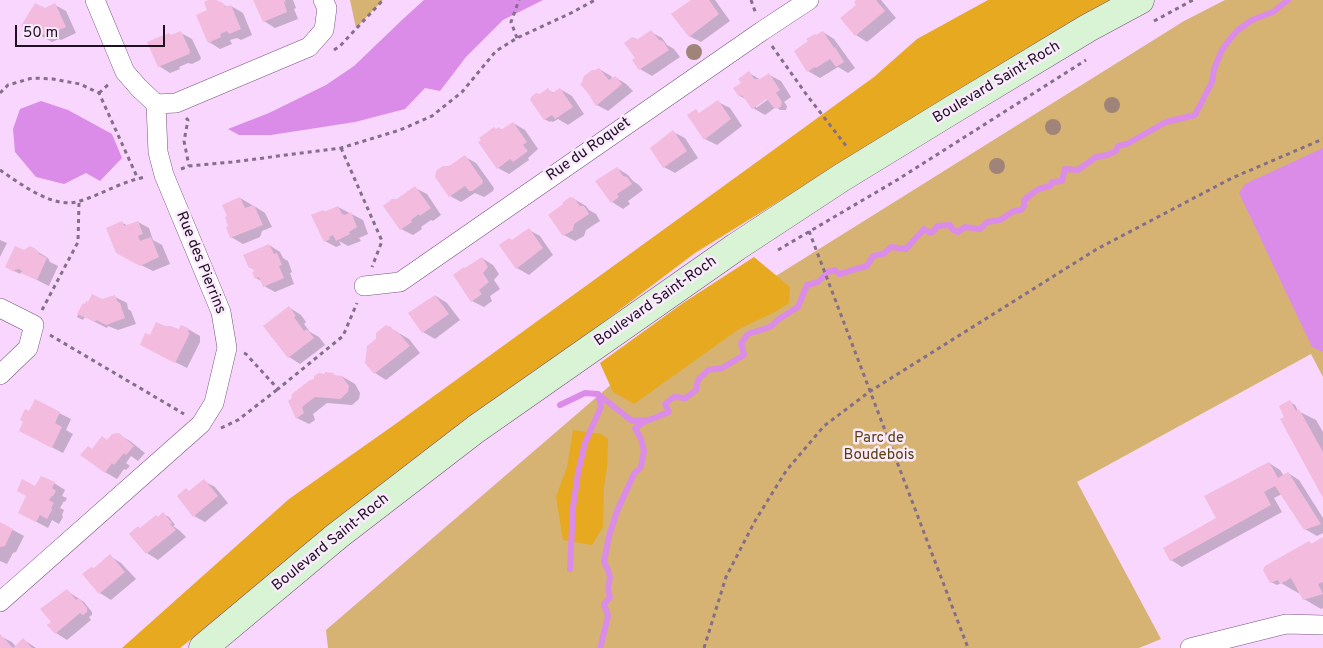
<!DOCTYPE html>
<html>
<head>
<meta charset="utf-8">
<style>
  body { margin:0 }
  #map { position:relative; width:1323px; height:648px; overflow:hidden; background:#f8d6fd; font-family:Overpass,sans-serif }
  canvas { display:block }
  .scale { position:absolute; left:15px; top:25px; width:150px; height:22px; box-sizing:border-box; border:2px solid #1f1122; border-top:0; padding-left:6px; font-size:15px; line-height:18px; white-space:nowrap; color:#1f1122; -webkit-text-stroke:4px #fbeafe; paint-order:stroke }
</style>
</head>
<body>
<div id="map">
<canvas width="1323" height="648"></canvas>
<div class="scale">50 m</div>
</div>
<script>
const ctx = document.querySelector('canvas').getContext('2d');
ctx.lineJoin = 'round';
function fillPath(path, color) { ctx.fillStyle = color; ctx.fill(path, 'evenodd'); }
function stroke(path, color, width, dash) { ctx.strokeStyle = color; ctx.lineWidth = width; ctx.lineCap = dash ? 'butt' : 'round'; ctx.setLineDash(dash || []); ctx.stroke(path); }
function label(font, color, halo, rows, align = 'center') {
  ctx.font = font + ' Overpass,sans-serif'; ctx.lineWidth = 5; ctx.setLineDash([]); ctx.textBaseline = 'middle'; ctx.strokeStyle = halo; ctx.fillStyle = color; for (const [text, x, y, turn = 0] of rows) {
    ctx.save(); ctx.translate(x, y); ctx.rotate((+turn || 0) * Math.PI / 180); ctx.textAlign = isNaN(turn) ? turn : align; if (halo) ctx.strokeText(text, 0, 0); ctx.fillText(text, 0, 0); ctx.restore();
  }
}
fillPath(new Path2D(`
  M350 0H383L356 28Z
  M1225 0H1323V377L1311 354 1077 482 1161 639 1139 648H328L326 630 635 364 1184 21Z`), '#d6b372');
fillPath(new Path2D(`
  M988 0H1112L880 139 695 253 577 342 429 450 180 648H122L289 499 394 425 874 77 917 39Z
  M754 257 790 287 789 303 775 312 739 329 634 404 613 392 600 363 683 303Z
  M573 430 601 434 608 439 607 468 604 486 603 527 592 545 563 540 556 497 567 467Z`), '#e6a920');
fillPath(new Path2D(`
  M424 0H543L503 20 466 57 440 91 425 88 405 109 355 122 271 135H239L228 129 269 113 326 85 354 66 403 19Z
  M41 101 68 110 112 134 122 158 100 181 86 173 64 184 36 177 15 152 13 129 20 109Z
  M1323 148V352L1312 347 1239 193 1245 184Z`), '#da8ce8');
fillPath(new Path2D(`
  M212 0 228 7 231 6 243 13 252 35 241 40 237 38 230 40 232 44 220 49 209 42Z
  M255 0H293L296 8 294 9 298 19 275 28 264 21Z
  M693 0H715L730 21 701 42 689 36Z
  M858 0H881L896 18 867 42 856 35Z
  M55 5 66 11 76 33 61 40 59 39 52 42 23 26 45 10Z
  M651 32 662 38 667 45 674 49 680 57 652 76 640 69 634 61 637 58 639 40Z
  M823 32 834 39 855 68 848 73 838 67 820 78 808 71 795 51Z
  M181 33 192 39 201 58 200 60 192 64 188 63 179 67 180 69 170 73 159 66 173 36Z
  M599 69 611 76 613 79 615 77 626 84 633 91 608 111 597 105Z
  M749 73 761 80 769 75 781 81 791 97 784 102 787 106 786 110H780L776 107 765 115 753 108 748 100 740 96 743 83ZM772 94 773 96 756 108V105Z
  M560 89 572 96 584 114 568 125 558 119 553 122 551 121 550 122 544 119 548 90 554 93Z
  M718 102 730 108 742 126 717 145 705 139 700 114Z
  M513 123 525 130 538 149 528 158 529 160 509 174 498 168 499 128 502 130Z
  M673 132 685 138 698 158 675 173 664 167Z
  M465 157 476 163 494 188 493 191 484 197 475 193 461 202 450 196V168Z
  M617 168 628 175 633 181 639 185 643 190 628 201 630 204 623 209 612 202Z
  M415 188 427 194 441 215 433 221 431 220 421 227 422 229 413 235 401 229 397 201Z
  M240 198 252 205 253 207 254 206 265 213 272 227 262 231 260 237 243 244 231 237 229 217Z
  M574 199 586 206 589 210 596 214 600 221 586 230 584 236 575 241 564 235Z
  M338 207 363 220 368 234 359 238 361 241 348 246 339 241 341 245 336 247 325 241 323 211 326 212Z
  M121 222 128 226 138 222 149 228 153 240 162 245 170 264 153 271 129 259Z
  M529 230 540 236 553 255 529 275 517 268 502 246 512 241Z
  M0 240 7 243 0 257Z
  M269 245 280 252 283 258 288 261 292 272 290 273 294 284 275 292 264 286 261 281 256 278 255 270 250 267Z
  M30 247 48 258 50 262 58 266 49 286 21 272 20 274 5 266 6 267Z
  M482 258 493 265 499 274 494 280 500 289 490 296 492 301 484 307 472 301 466 269Z
  M436 296 447 303 460 320 435 339 423 332 410 313Z
  M115 297 127 303 128 309 131 311 136 324 118 330 108 326 107 328 85 317 83 320 77 317 83 304 85 305Z
  M290 308 301 315 306 322 304 324 310 332 319 337 325 345 300 364 289 357 265 327Z
  M390 328 409 339 420 353 386 380 375 373Z
  M188 329 200 336V342L187 368 153 351 150 336Z
  M334 375 337 377H343L355 384 360 393 359 399 352 405 327 403 313 414 315 420 309 424 297 418 290 401Z
  M35 401 71 419 66 430 73 434 63 453 32 437 29 412Z
  M1290 402 1295 405 1298 411 1316 420 1323 432V495L1286 418Z
  M119 435 130 441 145 453 138 461 131 456 126 463 130 466 126 470 124 469 117 479 105 472 92 450Z
  M1269 463 1280 470 1284 476 1288 473 1299 480 1323 518V533L1317 536 1305 529 1282 494 1274 498 1282 512 1182 567 1171 560 1218 519Z
  M204 481 215 487 228 503 205 522 194 516 189 492Z
  M54 483 65 490 62 496 67 498 65 502 64 501 60 508 64 510 62 515 63 517 59 524 52 520 48 528 31 519 36 488Z
  M163 514 169 517 175 525 173 526 179 530 186 537 158 560 147 553 140 529 156 516 159 518Z
  M0 523 24 536 16 552 13 553 7 564 0 561Z
  M1323 538V608L1321 609 1304 599 1300 592 1298 593 1281 583 1277 585 1271 582 1309 543 1312 544Z
  M110 556 121 563 136 579 111 600 100 593 94 570Z
  M67 591 84 602 92 612V615L89 617 91 620 67 640 56 633 53 622Z
  M0 636 12 642 16 647 24 640 36 648H0Z`), '#0003');
stroke(new Path2D(`
  M560 405 585 393 598 394 632 421 649 420 669 412 665 404 674 397 686 398 696 390 698 380 708 370 722 368 744 355 741 343 748 334 770 327 779 319 798 307 807 285 818 282 828 272 835 270 839 274C848 272 857 268 867 266L873 256 883 254 891 247 906 249 924 229 930 233 934 231 937 226 950 225 953 230 958 232 965 227 980 229 987 222 1000 220 1014 211 1021 210 1024 206V200L1037 190 1042 188 1050 186 1052 182 1062 181 1065 169 1078 170 1096 157 1107 155 1116 151 1118 146 1127 144 1166 122 1195 115 1212 82 1214 69 1222 50 1230 39 1238 30 1252 20 1273 12 1288 0
  M570 569 573 507 578 473 585 443 601 407 598 394
  M601 648V645L608 616 604 604 610 597 608 589 610 577 608 570 604 562 609 536 617 511 634 474 641 467 644 451 641 439 635 428 646 421`), '#da8ce8', 6);
fillPath(new Path2D(`
  M209 0H216L223 3 225 7 231 5 241 29 229 34 227 31 220 34 221 37 208 43 196 15 207 10 204 2Z
  M253 0H285L286 2H284L287 12 263 22Z
  M691 0H709L719 14 689 37 671 14Z
  M856 0H876L885 11 855 36 840 18 856 5 854 2Z
  M35 3 45 8 55 3 66 27 48 35V33L39 36 21 26Z
  M651 30 659 40 663 41 669 50 639 70 632 60 635 58 624 43 632 37 638 39Z
  M181 31 190 51 189 54 158 67 147 42 169 33 171 35Z
  M823 31 834 48 835 47 844 62 836 67 830 59 816 68 815 67 807 72 794 51 808 41 806 39 815 34 816 35Z
  M599 68 609 80 615 76 622 84 596 106 590 97H591L580 84 582 82 584 76 592 70H595Z
  M749 71 754 79H760L769 73 780 90 776 93 782 102 781 107 778 108 773 107 767 99 752 109 742 95 739 97 733 88 741 83 738 79Z
  M548 88 552 93 560 88 573 107 555 119 552 115 544 120 530 100 531 97 536 93 540 94Z
  M718 100 731 119 704 140 687 115 696 109 699 113Z
  M513 122 527 142 523 145 528 151 513 162 510 159 497 169 478 142 481 140 479 138 494 127 496 129 499 127 501 130Z
  M673 130 687 151 663 168 650 148Z
  M465 155 483 181 482 184 472 191H469L465 186 449 197 435 177 436 171 443 166H449Z
  M617 167 623 176 627 177 632 184 617 194 619 197 611 203 595 181Z
  M415 186 431 208 420 216 419 214 411 220 412 222 400 230 383 206 392 199H397Z
  M240 197 245 208 254 205 263 225 230 238 226 227 228 226 225 217 227 216 222 205Z
  M570 197 574 198 580 206H584L589 214 574 224 573 230 563 236 548 215 563 204 562 203Z
  M338 206 342 214 345 215 351 212 357 227 349 232 350 234 336 241 333 235 329 237 330 239 324 242 311 215 323 210 324 212Z
  M122 221 124 226 138 221 143 234 138 236 140 241 151 237 159 257 140 266 116 253 106 228Z
  M529 228 543 248 516 269 499 245 509 238 512 240Z
  M269 244 274 254 277 253 282 265 279 266 284 278 263 287 259 277 255 279 252 272H254L252 267 249 268 243 255Z
  M15 246 24 250 30 246 37 250 39 254 47 258 37 280 21 273 22 271 19 269 15 270 14 272 5 267Z
  M482 257 488 267 483 273 489 282 479 290 482 294 471 302 453 275 464 267 465 268Z
  M92 294 102 299 115 295 117 301 120 303 125 318 106 325 96 320 95 322 77 314 83 303 85 304 86 301 88 302Z
  M435 295 449 314 422 333 408 313Z
  M289 306 296 316 294 317 304 331 307 329 314 338 288 358 263 326Z
  M156 322 165 326H170L179 329 181 325 188 328 189 335 175 363 140 345 145 333 150 335Z
  M386 325 391 327 393 330 397 331 410 346 374 374 365 363 367 346 376 339V333Z
  M325 372 334 373V375L343 376V378L349 386 348 392 340 399 315 397 302 407 304 413 296 419 288 401 291 399 292 394 310 380 314 379V376L319 373 325 374Z
  M35 399 60 412 55 423 62 427 52 448 19 431 23 422 20 420 25 409 29 411Z
  M1290 400 1296 411 1299 409 1323 452V498L1280 419 1284 417 1279 406Z
  M119 433 134 446 126 455 124 453 114 465 112 463 105 473 80 455 88 446 92 449 102 436 107 440 112 434Z
  M1269 462 1278 478 1288 472 1321 524 1304 530 1275 486 1264 492 1271 505 1170 561 1163 548 1216 518 1204 496Z
  M41 476 55 482 52 488 56 491 53 496H52L49 500 54 503 51 508 52 510 47 519 40 515 36 522 18 513 26 496 17 491 22 479 35 486Z
  M204 479 218 496 193 517 177 496 186 488 189 491Z
  M163 512 172 523 170 524 176 530 146 554 129 534 138 526 140 528 156 515 158 517Z
  M0 522 13 529 5 546 0 547Z
  M1323 537V582L1318 584 1323 594 1303 600 1291 578 1280 584 1278 580 1270 583 1263 570 1265 566 1309 541 1311 544Z
  M110 554 125 572 99 594 82 574 91 567 94 568Z
  M67 589 76 600 79 598 87 608V612L83 615 80 613 55 634 47 625 51 622 40 609Z
  M0 634 13 648 23 638 32 648H0Z`), '#f3bbde');
const minor = new Path2D(`
  M156 104 176 103 309 47 324 30 327 8 323 0
  M364 286 400 282 762 31 809 0
  M0 308 34 325 28 348 0 375
  M0 602 201 424 214 403 227 348 221 312 164 175 158 152 156 104 139 88 125 72 95 0
  M1190 648 1286 624 1323 625`);
const secondary = new Path2D(`
  M203 648 337 536 476 429 736 247 841 178 952 110 1088 28 1140 0`);
stroke(minor, '#78547e', 20);
stroke(secondary, '#78547e', 29);
stroke(new Path2D(`
  M751 0 756 14
  M1154 21 1193 0
  M517 38 511 22 519 0
  M772 46 806 94 847 147
  M334 50 340 46 383 0
  M0 93 8 85 32 78 53 79 80 84 99 93 138 179
  M99 93 110 83
  M186 118 188 120 184 141 189 166
  M341 148 382 241 372 267
  M181 169 189 166 232 162 341 148 400 130 432 116 462 92 496 51 517 38 571 13 595 0
  M0 170C21 184 54 210 80 201 103 194 122 181 146 177
  M809 231 968 648
  M778 250 897 180 1086 60
  M42 310 78 242 79 202
  M50 335 184 414
  M244 353 246 354 278 389 343 336 357 303
  M221 428 238 420 278 389
  M704 648 726 577 755 521 786 471 824 426 869 392 1097 249 1232 178 1323 139`), '#856e89', 3, [4, 4]);
stroke(minor, '#fff', 19);
stroke(secondary, '#d8f4d4', 28);
ctx.fillStyle = '#a18479';
for (const [x, y] of [
  [694,52],
  [1112,105],
  [1053,127],
  [997,166]
]) { ctx.beginPath(); ctx.arc(x, y, 8, 0, 2 * Math.PI); ctx.fill(); }
label('15px', '#1f1122', '#fbeafe', [
  ["Boulevard Saint-Roch",997,83,-31],
  ["Rue du Roquet",589,150,-35],
  ["Rue des Pierrins",200,263,68],
  ["Boulevard Saint-Roch",656,302,-35],
  ["Boulevard Saint-Roch",331,543,-39]
]);
label('15px', '#59410d', '#fbeafe', [
  ["Parc de",879,439],
  ["Boudebois",879,456]
]);
</script>
</body>
</html>
